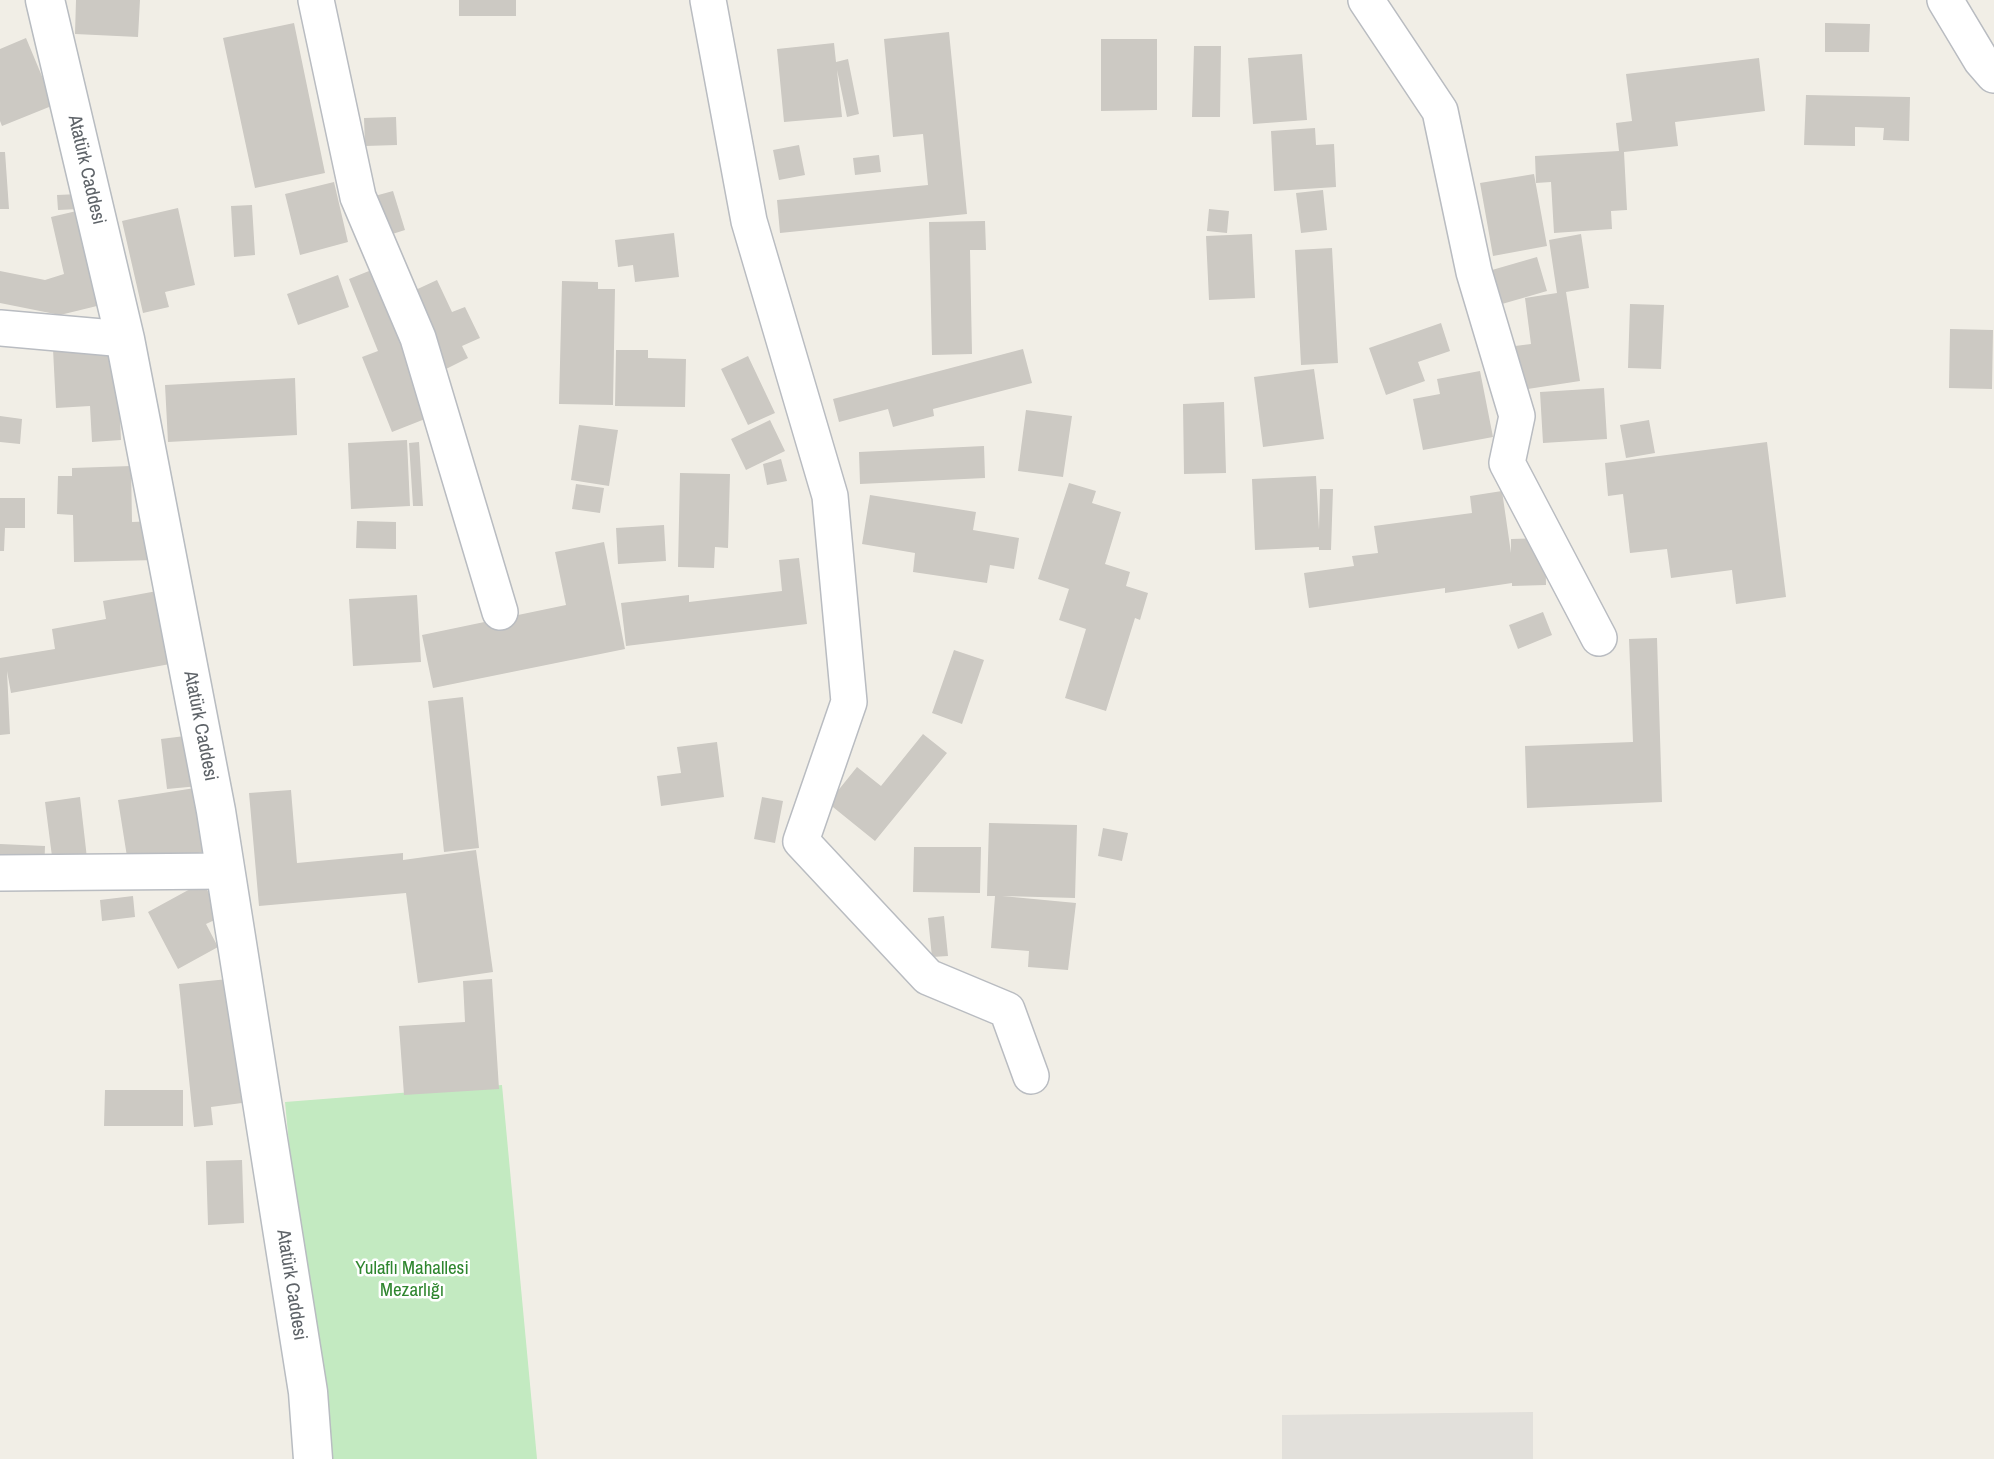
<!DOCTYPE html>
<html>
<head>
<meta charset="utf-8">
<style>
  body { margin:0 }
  canvas { display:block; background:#f1eee6 }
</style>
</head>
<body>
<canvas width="1994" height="1459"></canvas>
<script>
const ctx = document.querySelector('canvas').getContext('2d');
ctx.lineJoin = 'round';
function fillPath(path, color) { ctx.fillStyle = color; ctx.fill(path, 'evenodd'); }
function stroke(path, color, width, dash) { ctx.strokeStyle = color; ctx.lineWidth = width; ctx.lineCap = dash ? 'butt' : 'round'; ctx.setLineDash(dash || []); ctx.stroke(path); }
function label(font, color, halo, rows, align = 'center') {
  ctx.font = font + ' "Archivo Narrow",sans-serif'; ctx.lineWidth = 5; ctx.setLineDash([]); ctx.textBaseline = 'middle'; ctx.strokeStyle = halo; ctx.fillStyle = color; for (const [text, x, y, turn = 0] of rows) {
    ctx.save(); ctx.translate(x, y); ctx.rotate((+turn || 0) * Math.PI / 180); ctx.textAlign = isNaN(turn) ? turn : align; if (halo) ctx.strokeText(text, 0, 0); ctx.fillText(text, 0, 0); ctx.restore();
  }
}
fillPath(new Path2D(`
  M1533 1412V1459H1282V1415Z`), '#e2e0db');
fillPath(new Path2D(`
  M502 1085 537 1459H319L285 1102Z`), '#c3eac1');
fillPath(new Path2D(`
  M76 0H140L138 37 75 34Z
  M459 0H516V16H459Z
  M294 23 325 173 255 188 223 38Z
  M1825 23 1870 24 1869 52H1825Z
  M949 32 967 214 780 233 777 200 928 185 923 134 893 137 884 39Z
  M26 38 54 105 2 126 0 121V49Z
  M1101 39H1157V110L1101 111Z
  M834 43 836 62 848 59 859 114 847 117 837 70 842 117 784 122 777 49Z
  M1194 46H1221L1220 117H1192Z
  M1302 54 1307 120 1253 124 1248 58Z
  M1759 58 1765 111 1675 122 1678 146 1624 152 1627 210 1611 211 1612 229 1554 233 1551 182 1536 183 1535 156 1619 151 1616 123 1632 121 1626 74Z
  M1806 95 1910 97 1909 141 1883 140 1884 128 1855 127V146L1804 145Z
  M396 117 397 145 365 146 364 118Z
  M1315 128 1316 145 1334 144 1336 187 1274 191 1271 131Z
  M799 145 805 175 779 180 773 150Z
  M0 152H5L9 209H0Z
  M879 155 881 172 855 175 853 158Z
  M1534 174 1547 246 1493 256 1480 183Z
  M334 182 348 242 300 255 285 194Z
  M1323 190 1327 230 1301 233 1296 193Z
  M393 191 405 230 383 237 371 197Z
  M79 194V209L58 210 57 195Z
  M252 205 255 255 234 257 231 206Z
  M178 208 195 285 165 292 169 307 143 313 122 221Z
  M85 209 101 305 60 315 0 303V271L45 280 64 274 51 217Z
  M1209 209 1229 211 1227 233 1207 231Z
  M985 221 986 250H970L972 354 932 355 929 222Z
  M674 233 679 277 635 282 633 265 618 267 615 240Z
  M1252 234 1255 298 1209 300 1206 236Z
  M1581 234 1589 288 1566 292 1580 381 1521 390 1515 346 1531 344 1525 298 1557 293 1549 240Z
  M1332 248 1338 363 1301 365 1295 250Z
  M1537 257 1547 291 1502 304 1492 270Z
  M379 267 431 396 418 401 425 419 392 432 362 357 378 351 349 279Z
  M338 275 349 307 298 325 287 294Z
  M437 280 452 312 465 307 480 338 462 346 468 358 444 370 409 293Z
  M562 281 598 282V289H615L613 405 559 404Z
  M1630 304 1664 305 1661 369 1628 368Z
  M1441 323 1450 351 1418 362 1425 381 1386 395 1369 348Z
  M1950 329 1993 330 1992 389 1949 388Z
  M117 345 121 440 92 442 90 406 56 408 53 349Z
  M1023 349 1032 383 933 409 934 416 893 427 888 409 839 422 833 399Z
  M616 350H648V358L686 359 685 407 615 406Z
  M748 356 775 413 748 425 721 369Z
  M1314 369 1324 439 1263 447 1254 377Z
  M1480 371 1493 437 1423 450 1413 399 1440 394 1437 379Z
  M295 378 297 435 168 442 165 385Z
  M1604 388 1607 439 1543 443 1540 392Z
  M1224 402 1226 473 1184 474 1183 404Z
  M1026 410 1072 416 1063 477 1018 471Z
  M0 416 22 419 20 444 0 442Z
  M770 420 785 451 746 470 731 439Z
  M1649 420 1655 453 1626 458 1620 425Z
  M579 425 618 430 609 486 571 480Z
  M407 440 410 506 351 509 348 443Z
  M419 442 423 506H413L409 443Z
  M1767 442 1786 597 1736 604 1732 570 1671 578 1667 549 1630 553 1623 494 1608 496 1605 463Z
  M984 446 985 478 860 484 859 452Z
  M781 459 787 481 767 485 763 464Z
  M131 466 132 522 156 521 157 560 74 562 73 515 57 514 58 476H72V468Z
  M680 473 730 474 728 548 715 547 714 568 678 567Z
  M1316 476 1319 530 1320 489H1333L1331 550H1319V547L1255 550 1252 479Z
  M1069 483 1096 491 1092 503 1121 512 1105 564 1130 572 1126 586 1148 593 1140 620 1135 618 1106 711 1065 698 1086 629 1059 620 1069 589 1038 579Z
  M576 484 604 488 600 513 572 509Z
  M1502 491 1511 553V539L1545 538 1546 585 1512 586V583L1445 593V588L1309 608 1304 573 1354 566 1352 556 1378 553 1374 526 1472 513 1470 496Z
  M870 495 976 512 973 530 1019 538 1014 569 990 565 987 583 913 572 915 553 862 544Z
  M0 498H25V528H5L4 551H0Z
  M357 521 396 522V549L356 548Z
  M664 525 666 561 618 564 616 528Z
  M604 542 625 649 433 688 422 635 566 605 555 552Z
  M799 558 807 624 626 646 621 603 689 595V602L782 591 779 560Z
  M157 591 170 664 11 693 7 671 10 734 0 735V658L55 649 52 629 106 619 103 601Z
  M417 595 421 662 353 666 349 599Z
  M1543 612 1552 635 1518 649 1509 625Z
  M1657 638 1662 802 1527 808 1525 746 1633 742 1629 639Z
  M954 650 984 660 962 724 932 713Z
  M463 697 479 848 444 852 428 701Z
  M923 734 947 753 875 841 828 803 857 767 881 786Z
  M193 735 199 786 167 789 161 739Z
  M717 742 724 797 661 806 657 776 681 773 677 747Z
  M195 788 204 852 128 863 118 800Z
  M291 790 297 863 403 853V860L476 850 493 972 418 983 406 893 259 906 249 793Z
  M80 797 88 867 54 872 45 802Z
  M762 797 783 801 775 843 754 839Z
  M989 823 1077 825 1075 898 1002 896 1076 903 1068 970 1028 967 1029 951 991 948 995 896H987Z
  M1103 828 1128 833 1122 861 1098 856Z
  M0 844 45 846 44 875 0 874Z
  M914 847H981L980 893 913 892Z
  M203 882 221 917 206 924 218 947 178 969 148 912Z
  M133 896 135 917 102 921 100 900Z
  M944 916 948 956 932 957 928 918Z
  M228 979 242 1103 211 1107 213 1125 194 1127 179 984Z
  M492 979 499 1089 404 1095 399 1026 465 1022 463 981Z
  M105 1090H183V1126H104Z
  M242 1160 244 1223 208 1225 206 1161Z`), '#ccc9c3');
const street = new Path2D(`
  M316 0 358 197 418 338 500 612
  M708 0 749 221 830 496 849 702 801 841 928 977 1007 1010 1031 1076
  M1366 0 1440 111 1474 272 1517 416 1507 463 1599 638
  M1945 0 1981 60 1994 75
  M0 328 125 339
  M0 873 226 871`);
const secondary = new Path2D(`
  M45 0 125 339 216 811 308 1392 313 1459`);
stroke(street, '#b9bcc1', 38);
stroke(secondary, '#b8bcc1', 41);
stroke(street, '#fff', 35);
stroke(secondary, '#fff', 38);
label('19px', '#5e6368', '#fff', [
  ["Atatürk Caddesi",86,170,77],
  ["Atatürk Caddesi",200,726,79],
  ["Atatürk Caddesi",291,1285,81]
]);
label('19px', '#2f862f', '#fff', [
  ["Yulaflı Mahallesi",412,1269],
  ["Mezarlığı",412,1291]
]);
</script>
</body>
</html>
